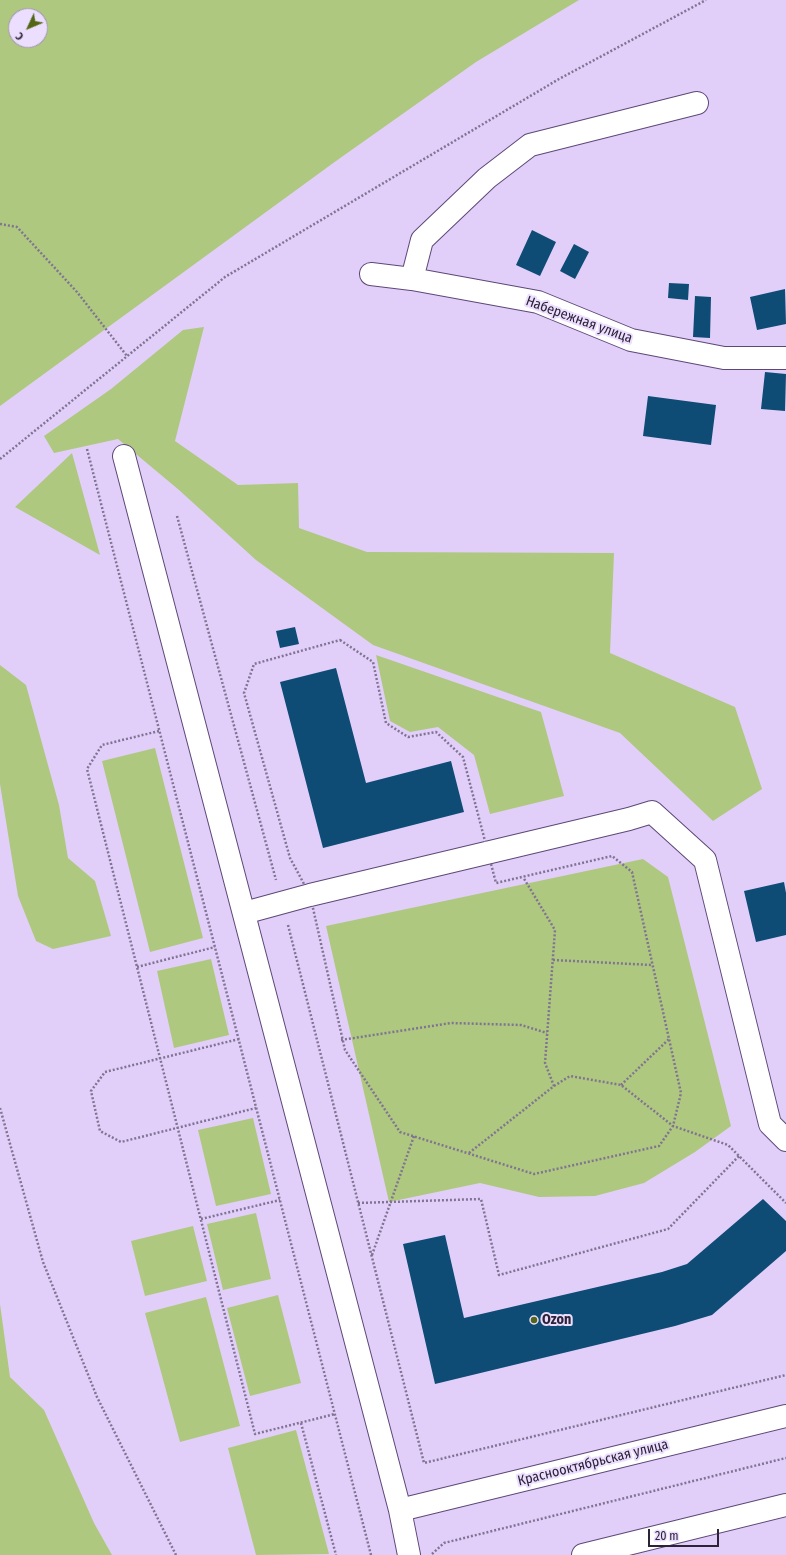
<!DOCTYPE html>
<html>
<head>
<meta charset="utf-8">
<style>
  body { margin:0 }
  #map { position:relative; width:786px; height:1555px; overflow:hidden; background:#e1cffa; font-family:"Fira Sans Condensed",sans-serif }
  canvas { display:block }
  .north { position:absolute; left:8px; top:8px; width:40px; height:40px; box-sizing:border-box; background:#ecdeff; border:1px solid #9f93af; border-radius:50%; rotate:226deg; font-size:11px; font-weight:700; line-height:16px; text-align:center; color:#2c2337 }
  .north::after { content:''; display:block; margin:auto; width:14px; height:18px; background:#516715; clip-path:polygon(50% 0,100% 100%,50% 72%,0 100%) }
  .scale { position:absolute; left:648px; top:1529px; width:71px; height:18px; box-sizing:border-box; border:2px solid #2c2337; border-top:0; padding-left:5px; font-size:12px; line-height:14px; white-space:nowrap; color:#2c2337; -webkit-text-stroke:3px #ecdeff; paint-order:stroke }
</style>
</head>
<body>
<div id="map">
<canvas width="786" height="1555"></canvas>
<div class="north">С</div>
<div class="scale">20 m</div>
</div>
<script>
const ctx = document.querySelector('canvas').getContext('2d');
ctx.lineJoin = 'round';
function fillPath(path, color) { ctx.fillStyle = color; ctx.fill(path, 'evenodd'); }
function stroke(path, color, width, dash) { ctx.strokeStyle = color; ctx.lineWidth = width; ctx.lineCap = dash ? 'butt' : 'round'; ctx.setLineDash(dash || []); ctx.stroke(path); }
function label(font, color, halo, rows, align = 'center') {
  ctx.font = font + ' "Fira Sans Condensed",sans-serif'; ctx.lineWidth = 4; ctx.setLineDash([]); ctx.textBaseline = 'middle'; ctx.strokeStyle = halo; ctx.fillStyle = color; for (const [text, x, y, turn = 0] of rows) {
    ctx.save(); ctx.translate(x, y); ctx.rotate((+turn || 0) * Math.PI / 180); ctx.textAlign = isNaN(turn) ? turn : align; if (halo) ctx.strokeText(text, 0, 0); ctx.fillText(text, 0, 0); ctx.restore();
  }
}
fillPath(new Path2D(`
  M0 0H579L476 62 336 161 0 406ZM16 16H40V40H16Z
  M204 327 175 441 238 485 298 483 299 528 367 552 614 553 610 653 735 707 762 789 713 821 620 733 373 645 256 560 179 490 118 439 54 453 44 436 111 389 183 330Z
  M72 453 100 555 15 507Z
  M376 655 541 712 564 796 490 814 474 755 438 727 410 732 390 721Z
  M0 665 26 685 59 805 68 858 95 881 111 936 53 949 36 941 18 896 0 784Z
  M155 748 203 938 150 952 102 761Z
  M643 859 668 877 731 1126 695 1152 644 1183 595 1196 539 1197 480 1183 389 1202 326 926Z
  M211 959 229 1035 174 1048 157 971Z
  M253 1118 271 1194 216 1206 198 1130Z
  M256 1213 271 1279 223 1290 207 1224Z
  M193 1226 207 1281 145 1296 131 1241Z
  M278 1295 301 1383 250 1396 227 1308Z
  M206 1297 240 1426 180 1442 145 1313Z
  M0 1304 10 1377 44 1410 94 1523 112 1555H0Z
  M296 1430 329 1554 256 1555 228 1448Z`), '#afc87f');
fillPath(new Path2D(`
  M532 230 556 242 540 276 516 265Z
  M574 244 589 252 575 279 560 271Z
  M669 283 689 284 688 300 668 298Z
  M785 289 786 324 757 330 750 297Z
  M695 296 711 297 710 338 693 337Z
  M765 372 786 374 785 411 761 409Z
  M648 396 716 405 711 445 643 436Z
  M295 627 299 644 280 648 276 631Z
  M336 668 366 783 451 761 464 812 323 848 280 682Z
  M784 882 786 893V935L756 942 744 891Z
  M763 1199 786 1221V1251L712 1315 675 1326 435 1384 403 1244 445 1235 464 1318 662 1272 687 1264Z`), '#0e4c75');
const minor = new Path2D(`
  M371 274 412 279 538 302 631 340 724 358H786
  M412 279 422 240 487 178 530 145 697 103
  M124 456 400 1510 409 1555
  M244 913 310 895 629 819 652 812 705 860 770 1124 786 1140
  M400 1510 786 1416
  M583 1555 786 1505`);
stroke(minor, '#5c4876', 24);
stroke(new Path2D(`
  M0 224 17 227 77 292 127 356
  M87 449 371 1555
  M0 459 225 277 559 79 706 0
  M177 516 276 880
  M340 640 373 662 386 723 408 737 436 732 463 757 496 883 612 856 632 872 681 1093 673 1126 659 1146 534 1174 400 1132 345 1050 310 895 290 858 244 693 254 664Z
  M159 731 102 745 87 769 255 1434 335 1414
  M288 925 424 1463 786 1375
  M553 960 652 965
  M137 967 215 947
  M239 1039 105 1072 91 1091 100 1131 121 1142 256 1108
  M341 1040 451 1023 521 1025 547 1033
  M621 1085 669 1039
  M554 1086 570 1076 621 1085 673 1126 728 1145 786 1203
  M0 1108 43 1262 97 1397 176 1555
  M469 1153 554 1086 545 1063 555 930 523 877
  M358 1203 481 1199 499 1275 668 1229 739 1156
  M201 1219 280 1200
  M372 1255 414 1136
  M301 1423 336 1555
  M432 1554 444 1543 786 1458`), '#817493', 2.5, [2, 2]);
stroke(minor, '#fff', 22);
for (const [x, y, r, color] of [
  [534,1320,4,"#516715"]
]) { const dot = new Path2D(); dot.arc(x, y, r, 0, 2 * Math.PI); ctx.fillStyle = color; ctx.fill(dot); stroke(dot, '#ecdeff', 1.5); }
label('14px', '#2c2337', '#ecdeff', [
  ["Набережная улица",579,320,20],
  ["Краснооктябрьская улица",593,1463,-14]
]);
label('bold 14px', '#2c2337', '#ecdeff', [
  ["Ozon",542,1320]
], 'left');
</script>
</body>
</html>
